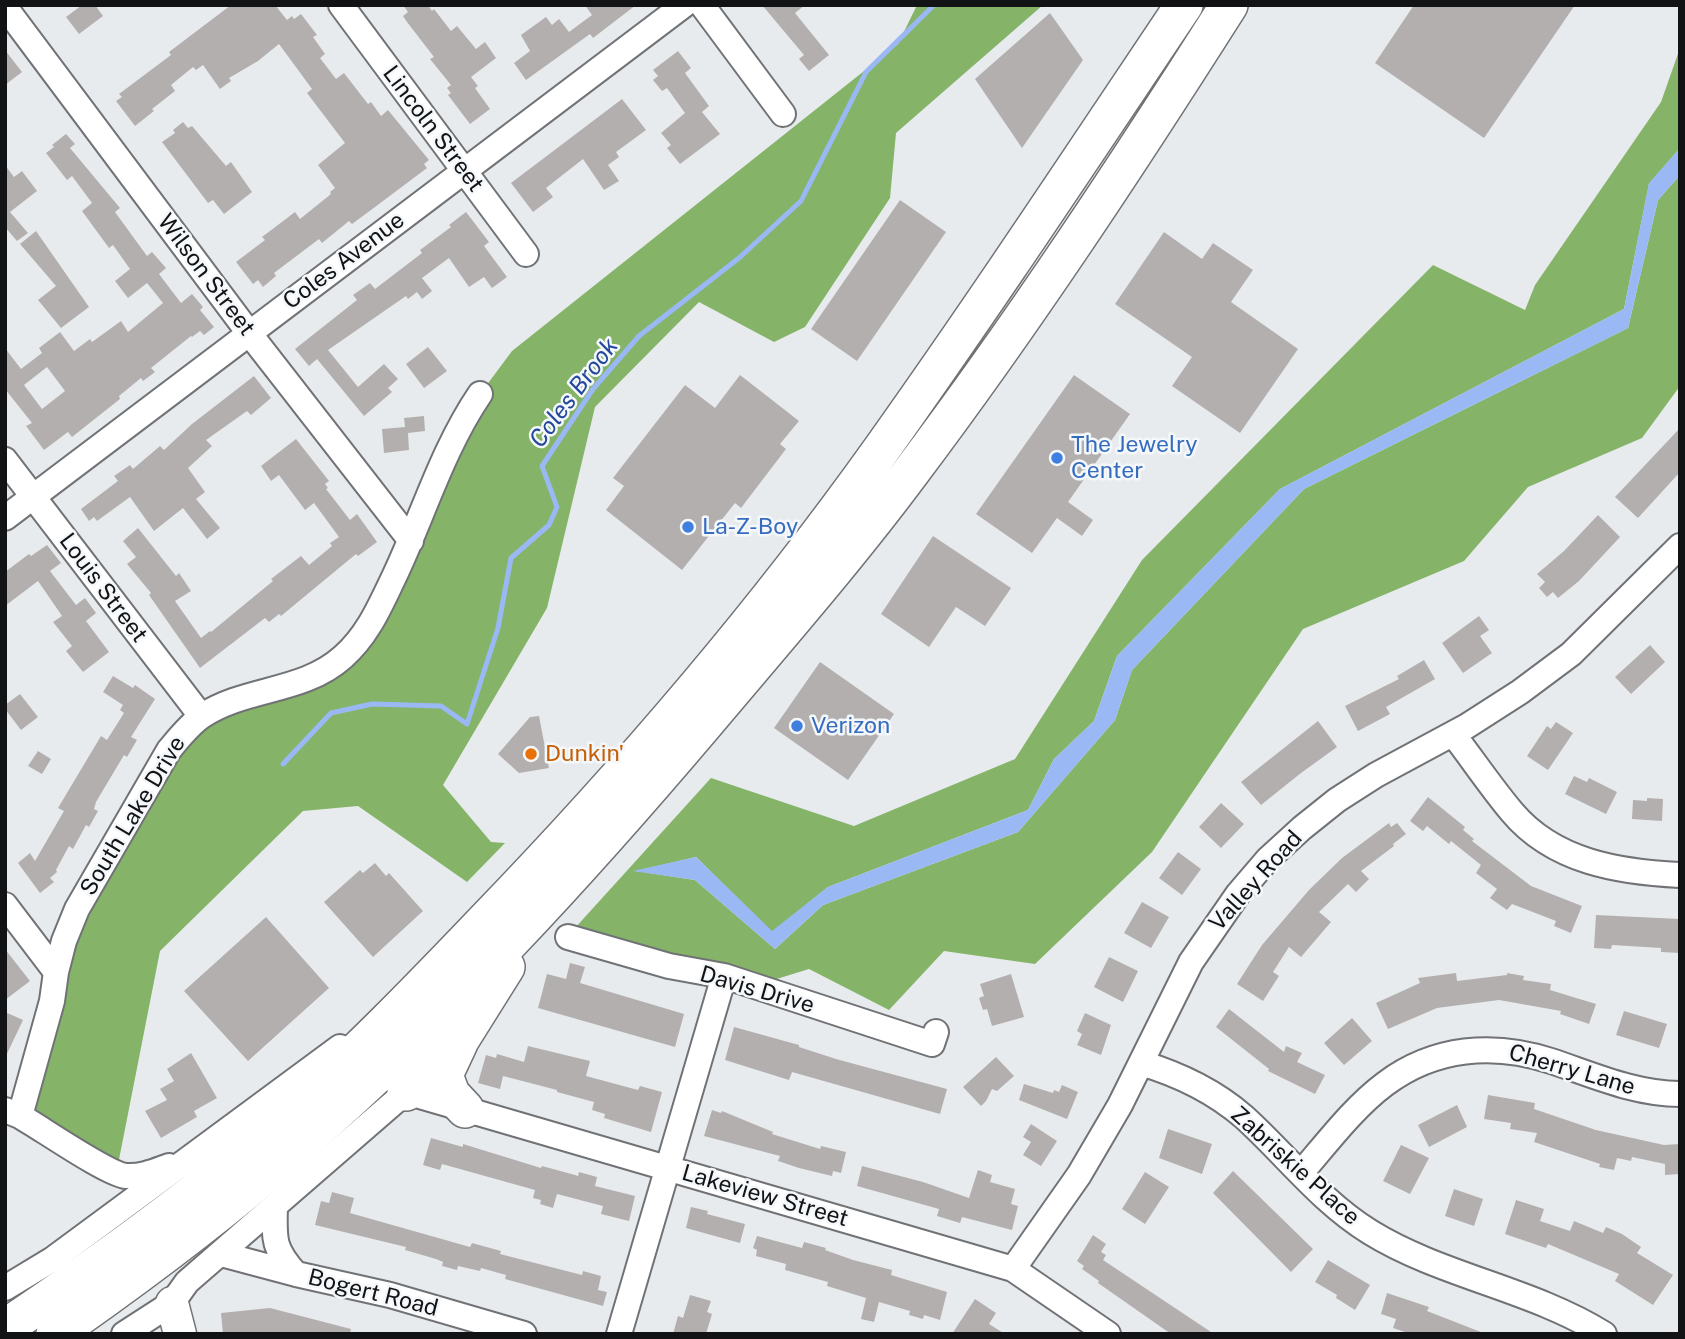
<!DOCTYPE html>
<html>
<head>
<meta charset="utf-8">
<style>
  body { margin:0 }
  #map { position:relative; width:1685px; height:1339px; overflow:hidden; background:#e8ebee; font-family:"Public Sans",sans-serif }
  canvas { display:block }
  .frame { position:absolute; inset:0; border:7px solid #121314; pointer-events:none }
</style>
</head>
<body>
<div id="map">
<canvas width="1685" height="1339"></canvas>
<div class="frame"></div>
</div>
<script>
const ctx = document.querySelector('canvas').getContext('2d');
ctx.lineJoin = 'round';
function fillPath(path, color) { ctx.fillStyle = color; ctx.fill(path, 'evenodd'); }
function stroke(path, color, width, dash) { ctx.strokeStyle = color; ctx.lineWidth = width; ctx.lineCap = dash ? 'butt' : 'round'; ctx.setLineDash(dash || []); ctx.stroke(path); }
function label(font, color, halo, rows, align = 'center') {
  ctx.font = font + ' "Public Sans",sans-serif'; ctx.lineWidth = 5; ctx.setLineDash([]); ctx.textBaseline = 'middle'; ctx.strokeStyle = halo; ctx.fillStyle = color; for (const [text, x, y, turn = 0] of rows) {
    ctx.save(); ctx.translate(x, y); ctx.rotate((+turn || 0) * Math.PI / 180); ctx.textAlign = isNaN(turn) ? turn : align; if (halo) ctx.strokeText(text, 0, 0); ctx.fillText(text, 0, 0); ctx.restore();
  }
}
fillPath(new Path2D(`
  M917 5H1043L896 133 890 198 805 327 774 342 699 302 595 407 547 608 443 785 491 842 505 843 467 882 358 806 303 811 160 951 114 1185 28 1126 77 909 201 716 342 658 480 394 512 351 898 44Z
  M1680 48V148L1649 184 1624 309 1280 489 1117 656 1094 721 1054 759 1028 810 828 887 772 932 696 857 636 871 695 880 775 949 823 905 1018 832 1115 720 1132 670 1304 489 1628 328 1658 200 1680 175V386L1642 438 1528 487 1464 561 1303 629 1152 852 1035 964 944 951 889 1010 809 969 741 990 565 939 711 778 854 826 1015 759 1142 560 1433 265 1525 310 1535 285 1661 102Z`), '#85b469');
fillPath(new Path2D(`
  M1680 148V175L1658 200 1628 328 1304 489 1132 670 1115 720 1018 832 823 905 775 949 695 880 633 871 696 857 772 931 828 887 1028 810 1054 759 1094 721 1117 656 1280 489 1624 309 1649 183Z`), '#9ab8f4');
stroke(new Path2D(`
  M283 764 331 713 372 704 441 706 467 724 498 628 511 558 549 525 557 507 542 466 593 389 639 336 739 258 801 201 866 72 934 5`), '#9ab8f4', 5);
fillPath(new Path2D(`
  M82 5H95L103 16 79 34 66 17Z
  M231 5H275L287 20 292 16 294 19 301 14 317 35 313 37 325 54 320 58 336 79 344 73 368 104 371 102 381 116 388 110 429 160 424 164 427 168 371 210 352 224 349 221 322 243 319 239 274 273 276 276 263 287 258 280 253 284 236 262 265 240 262 237 295 212 300 219 331 194 330 192 335 188 318 165 345 143 307 93 312 89 279 44 258 61 229 78 231 81 220 89 203 65 196 70 193 67 171 85 175 91 152 109 154 111 135 126 116 101 122 97 119 94 171 55 169 52Z
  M403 5H428L432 11 434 9 451 31 457 26 476 49 485 42 496 58 471 77 478 86 475 88 490 109 470 124 448 95 451 93 447 88 451 85 430 59 434 57 407 22 403 16 408 12Z
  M585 5H636L593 38 590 34 526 80 514 63 530 51 521 35 546 17 552 25 559 19 569 32 592 15Z
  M762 5H805L795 13 829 55 809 71 799 59 804 55Z
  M1414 5H1575L1484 138 1375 63Z
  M1050 13 1083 60 1022 148 975 79Z
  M5 50 22 72 5 85Z
  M678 51 691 68 685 73 709 106 702 112 720 134 680 164 667 148 671 145 661 133 685 113 667 88 662 91 653 80 658 76 653 70Z
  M622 99 646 130 616 152 619 157 608 165 619 181 604 190 583 159 546 188 553 197 533 212 511 183Z
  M183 122 188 128 192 126 226 166 231 162 252 192 224 214 213 200 208 203 162 142 175 133 173 130Z
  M66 134 75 144 70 148 120 208 115 212 147 256 152 252 166 268 159 274 181 303 192 294 203 307 200 310 214 327 204 335 200 331 192 337 191 336 151 368 155 372 143 381 141 378 119 396 120 399 72 437 68 432 44 450 26 426 32 423 5 389V348L21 369 42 353 39 348 60 332 74 351 90 339 92 342 121 321 128 332 163 303 147 283 128 298 115 281 130 269 113 245 109 248 82 211 92 203 72 176 67 180 46 153 54 147 52 145ZM47 367 65 391 42 409 24 385Z
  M5 165 14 177 22 171 37 191 10 212 28 233 17 241 5 227Z
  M900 200 946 232 857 361 811 329Z
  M466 212 489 242 484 246 507 277 492 288 484 277 469 287 449 258 422 278 432 291 422 299 417 292 408 299 406 296 328 350 358 387 384 364 398 379 388 388 392 392 364 416 317 359 309 366 295 349 357 300 353 295 370 283 375 289 422 253 420 250 451 227 449 225Z
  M36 231 89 307 61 328 38 300 56 286 20 244Z
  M1164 232 1202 259 1213 243 1253 270 1231 302 1298 349 1240 433 1172 386 1192 357 1115 304Z
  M428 347 447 371 424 388 406 364Z
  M740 375 799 421 780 444 786 449 741 508 735 503 682 570 606 510 624 486 613 478 685 385 715 408Z
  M1074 375 1130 414 1068 502 1093 520 1082 536 1057 518 1032 553 976 514Z
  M254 376 271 398 251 415 247 411 206 440 212 446 188 468 205 492 196 499 220 528 207 539 183 508 154 531 130 497 97 521 94 517 89 521 81 509 118 481 114 476 130 465 133 469 160 446 164 450 192 424Z
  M424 416 425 431 408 433 409 450 384 453 382 429 405 427 404 418Z
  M1680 428V472L1638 518 1615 497Z
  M296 439 329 481 325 484 328 488 326 489 350 520 357 514 377 542 358 556 356 554 281 616 279 614 269 622 265 618 200 668 149 595 151 593 127 564 136 557 123 541 138 528 176 576 179 573 191 591 175 601 201 638 210 631 211 632 273 581 271 579 301 556 309 565 332 546 330 543 339 537 314 503 305 510 279 475 271 481 261 466Z
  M1598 515 1620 537 1579 581 1558 598 1553 592 1547 597 1539 588 1545 582 1537 574 1564 551Z
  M933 536 1011 588 985 626 956 607 929 647 881 614Z
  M47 545 61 563 50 571 76 605 85 598 96 613 86 621 109 652 83 672 66 651 72 646 53 622 62 616 38 581 5 606V572L29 554 31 556Z
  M1479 616 1489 630 1480 636 1492 653 1463 673 1442 643Z
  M1650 645 1665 662 1631 694 1615 677Z
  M1424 660 1435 679 1386 707 1390 714 1358 731 1345 706 1399 679 1397 676Z
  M820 662 894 714 848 780 774 728Z
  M113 676 133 688 135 685 155 699 131 737 137 740 127 757 124 755 96 802 94 809 98 811 89 827 86 825 73 849 69 846 56 870 57 872 50 878 54 882 40 893 18 863 30 853 35 861 64 811 58 808 101 736 107 740 124 713 120 710 123 705 103 692Z
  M20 694 38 717 21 730 5 709V705Z
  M539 716 549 768 519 773 498 754 530 717Z
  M1318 721 1337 747 1301 773 1261 805 1241 782Z
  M1556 722 1573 733 1548 770 1527 756 1547 726 1551 729Z
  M38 751 51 759 42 774 28 766Z
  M1574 776 1587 782 1589 778 1617 792 1606 814 1565 794Z
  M1428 797 1465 827 1463 830 1474 839 1472 841 1531 886 1582 906 1571 933 1554 926 1556 921 1512 904 1507 910 1490 898 1497 889 1476 873 1481 865 1451 841 1449 844 1427 826 1423 831 1410 821Z
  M1647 798 1663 799 1662 821 1632 819 1633 800 1647 801Z
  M1221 803 1244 824 1221 848 1199 827Z
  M1389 823 1391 827 1397 823 1406 834 1393 844 1394 846 1361 871 1369 879 1356 892 1348 884 1319 912 1331 922 1301 957 1289 947 1273 972 1279 976 1263 1001 1237 984 1262 945 1309 890 1342 858Z
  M1178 852 1201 869 1182 895 1159 878Z
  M375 863 386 876 389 873 423 911 373 957 324 902 360 870 363 873Z
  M1142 902 1169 917 1151 948 1124 933Z
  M1596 915 1680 919V953L1661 952V948L1612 945 1611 949 1594 948Z
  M266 917 329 988 248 1061 184 991Z
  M5 949 30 981 5 1000Z
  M1109 957 1138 971 1123 1002 1094 987Z
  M570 963 585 967 580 983 684 1014 675 1047 538 1008 547 974 566 979Z
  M1456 973 1457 981 1507 975V973L1524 976 1523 980 1551 984 1550 990 1596 1004 1589 1024 1560 1014 1561 1011 1499 1000 1437 1008 1388 1029 1376 1003 1420 983 1418 978Z
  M1011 974 1024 1017 992 1026 987 1009 983 1010 979 998 984 996 980 984Z
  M1229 1009 1284 1052 1286 1046 1302 1053 1297 1062 1325 1075 1315 1094 1268 1071 1269 1069 1216 1027Z
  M1624 1011 1667 1024 1659 1048 1616 1035Z
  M5 1012 23 1020 5 1058Z
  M1085 1013 1111 1025 1101 1055 1077 1045 1082 1034 1077 1031Z
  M1352 1018 1372 1041 1344 1065 1324 1043Z
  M734 1027 799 1045V1047L836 1059 947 1089 940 1114 792 1072 789 1080 725 1060Z
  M528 1046 590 1061 586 1076 638 1090 640 1086 662 1092 651 1132 604 1118 605 1114 592 1110 594 1102 557 1092V1090L503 1076 500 1089 478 1083 486 1055 496 1058 497 1054 524 1062Z
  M191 1053 217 1098 194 1111 197 1117 161 1138 145 1111 167 1100 160 1089 174 1081 167 1069Z
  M996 1057 1014 1076 997 1091 992 1089 986 1101 981 1106 963 1087Z
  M1024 1084 1053 1093 1054 1090 1059 1092 1062 1085 1078 1092 1067 1119 1019 1100Z
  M1488 1095 1535 1103 1534 1109 1596 1130 1664 1145 1680 1144V1174L1665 1175V1164L1632 1157 1631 1161 1617 1158 1614 1170 1599 1167 1600 1164 1534 1142 1537 1133 1510 1129 1511 1123 1484 1119Z
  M1457 1105 1467 1127 1429 1147 1418 1125Z
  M712 1110 721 1113 722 1111 773 1132 772 1134 820 1149 821 1146 846 1152 841 1173 833 1171 832 1176 799 1168 778 1161 780 1156 704 1136Z
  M1031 1124 1057 1141 1041 1166 1023 1155 1031 1142 1023 1137Z
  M1168 1129 1212 1144 1202 1174 1159 1158Z
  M431 1138 463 1147V1144L541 1168 542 1166 575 1175 578 1176 579 1172 597 1177 595 1186 635 1196 629 1221 601 1214 603 1206 557 1194 553 1208 540 1204 541 1200 533 1198 535 1190 442 1164 440 1170 423 1165Z
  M1401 1145 1429 1158 1410 1194 1383 1181Z
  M862 1166 923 1182 969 1198 978 1170 992 1175 990 1182 1015 1189 1011 1204 1018 1206 1012 1230 962 1217 960 1223 937 1216 939 1209 857 1186Z
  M1233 1171 1313 1249 1291 1272 1213 1193Z
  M1145 1172 1169 1187 1145 1224 1122 1209Z
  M1454 1189 1483 1199 1474 1226 1445 1216Z
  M332 1192 354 1198 350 1213 470 1247 472 1243 501 1251 500 1254 582 1275 583 1271 601 1276 598 1290 607 1292 603 1306 505 1279 506 1275 481 1268 480 1271 458 1266 457 1270 442 1266 443 1262 436 1259 405 1250 406 1247 315 1225 321 1201 329 1203Z
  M1516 1200 1544 1209 1540 1221 1570 1231 1574 1221 1603 1233 1606 1227 1622 1234 1641 1247 1637 1253 1673 1275 1653 1305 1615 1281 1619 1274 1548 1244 1546 1248 1505 1234Z
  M691 1207 708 1211 707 1214 745 1224 740 1243 686 1228Z
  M1093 1235 1106 1244 1101 1252 1106 1255 1103 1260 1214 1334H1171L1098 1283 1099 1281 1082 1269 1084 1266 1077 1261Z
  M757 1236 802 1248 804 1242 826 1248 825 1250 853 1260 892 1270 891 1275 947 1292 940 1320 924 1315 923 1319 909 1315 910 1311 879 1302 874 1322 861 1319 866 1298 827 1286 828 1282 785 1270 786 1264 756 1256 757 1250 753 1248Z
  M1328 1260 1370 1285 1355 1310 1336 1298 1337 1295 1315 1282Z
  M1387 1293 1429 1307 1427 1311 1486 1334H1411L1393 1328 1396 1319 1381 1314Z
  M690 1295 711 1301 707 1312 712 1314 706 1334H673L678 1316 683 1318Z
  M975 1299 996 1313 989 1324 1005 1334H952Z
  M270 1308 351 1329 350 1334H223L221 1313Z`), '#b4afaf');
const minor = new Path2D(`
  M341 5 526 254
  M702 5 783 114
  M5 7 249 333 411 541
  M5 460 201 716
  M5 518 684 5
  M1453 734C1473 760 1491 787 1512 812 1554 862 1619 872 1680 875
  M5 905 56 972
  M568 937 669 966 724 976 932 1044 936 1032
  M1141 1063C1178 1074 1214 1091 1244 1117 1286 1155 1321 1202 1370 1232 1441 1276 1532 1289 1604 1334
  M5 1110 20 1116C41 1128 107 1174 126 1176 142 1177 155 1171 169 1166
  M20 1116 52 1001 56 972 64 941 77 909 169 750C179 738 189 725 202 716 246 687 303 693 343 657 368 635 380 606 394 577 423 516 442 450 480 394
  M1301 1173C1327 1143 1353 1108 1385 1084 1434 1047 1494 1042 1551 1061 1593 1075 1635 1094 1680 1094
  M275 1207C274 1239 273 1249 296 1274
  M221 1254 296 1274 390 1295 524 1334
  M1013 1269 1079 1175 1120 1105 1191 962 1238 894 1268 859 1302 828 1337 800 1376 775 1467 726 1520 692 1571 654 1680 546
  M5 1288 53 1259 340 1047
  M124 1334 172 1303 187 1282 406 1092 1013 1269 1108 1334
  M619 1334 724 976`);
const major = new Path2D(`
  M172 1303 180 1334`);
const highway = new Path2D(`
  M459 1043 444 1075 451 1094 465 1109
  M406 1092 459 1042 506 967
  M5 1328C102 1263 197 1195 285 1118 354 1057 419 990 483 923 626 775 761 618 881 450 985 304 1084 154 1184 5
  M55 1334C138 1276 220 1215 296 1148 445 1018 579 872 706 722 775 640 847 558 911 472 1024 322 1128 164 1229 5`);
stroke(minor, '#707275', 28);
stroke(major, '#707275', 35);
stroke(highway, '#707275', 40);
stroke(minor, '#fff', 24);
stroke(major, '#fff', 32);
stroke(highway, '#fff', 37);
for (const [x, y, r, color] of [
  [1057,458,7,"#3f7fe0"],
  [688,527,7,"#3f7fe0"],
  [797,726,7,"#3f7fe0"],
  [531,754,7,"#e8710a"]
]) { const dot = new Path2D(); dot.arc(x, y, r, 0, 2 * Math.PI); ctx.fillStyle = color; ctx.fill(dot); stroke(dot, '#f5f8fb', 2.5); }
label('23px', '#121314', '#f5f8fb', [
  ["Lincoln Street",433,129,53],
  ["Coles Avenue",344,261,-37],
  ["Wilson Street",206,275,53],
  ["Louis Street",103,588,53],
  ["South Lake Drive",133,816,-59],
  ["Valley Road",1256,881,-48],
  ["Davis Drive",757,990,16],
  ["Cherry Lane",1572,1070,16],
  ["Zabriskie Place",1295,1166,42],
  ["Lakeview Street",765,1196,16],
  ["Bogert Road",373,1293,14]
]);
label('23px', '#366cbe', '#f5f8fb', [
  ["The Jewelry",1071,445],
  ["Center",1071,471],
  ["La-Z-Boy",702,527],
  ["Verizon",811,726]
], 'left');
label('23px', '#c56008', '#f5f8fb', [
  ["Dunkin'",545,754]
], 'left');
label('italic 24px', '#23479d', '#f5f8fb', [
  ["Coles Brook",574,393,-53]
]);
</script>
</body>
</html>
